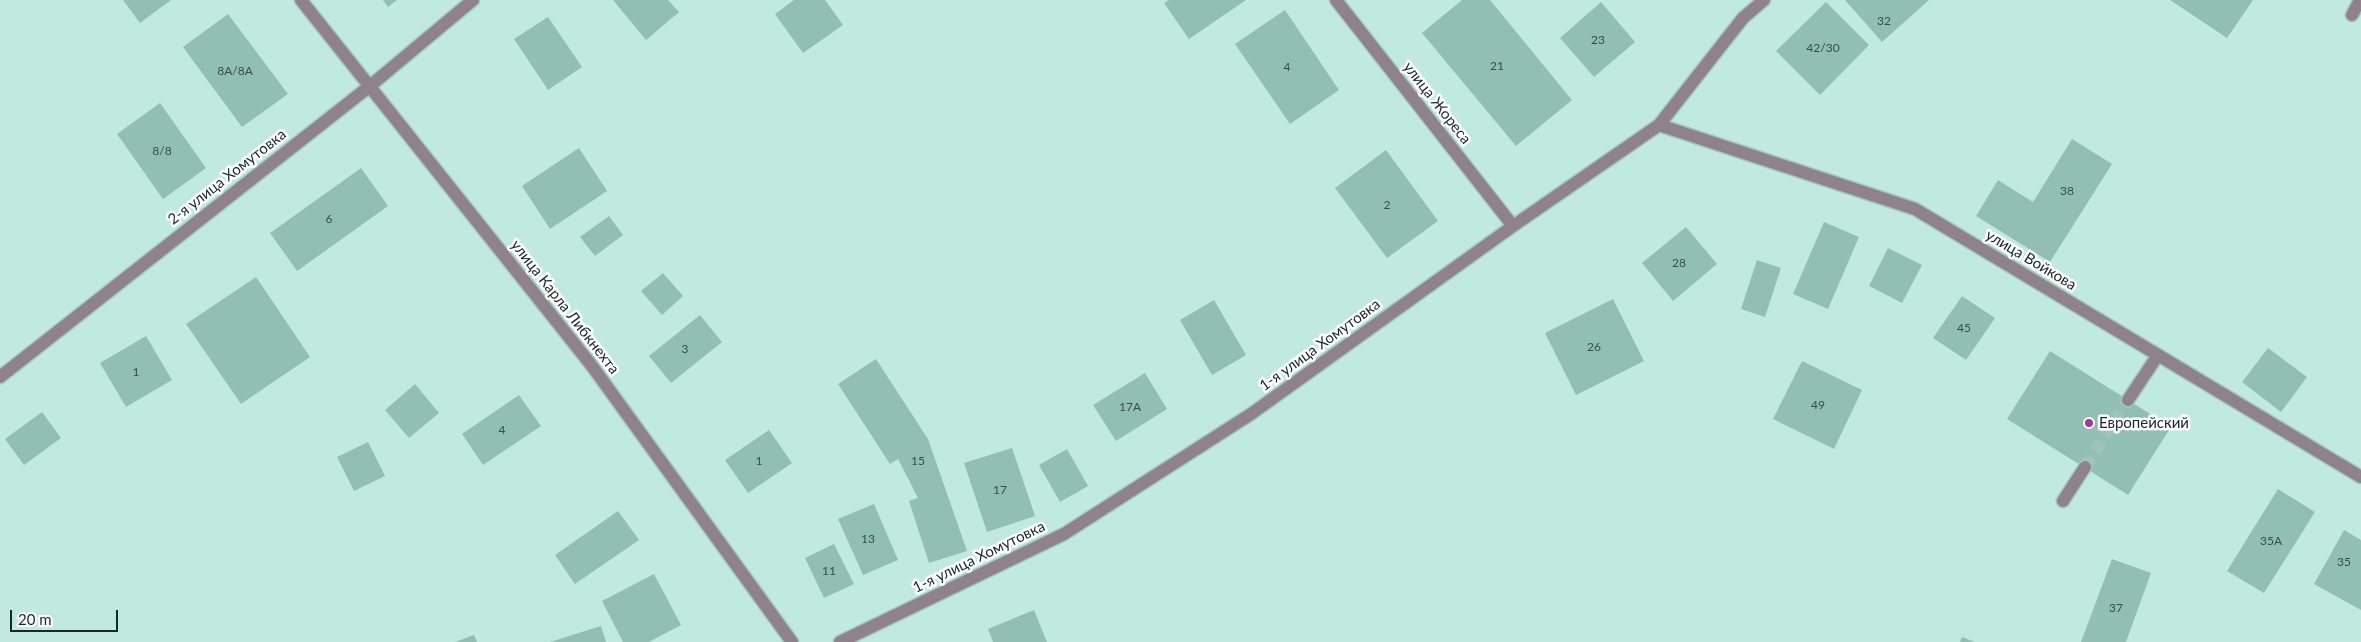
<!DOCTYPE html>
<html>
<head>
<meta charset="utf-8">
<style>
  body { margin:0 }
  #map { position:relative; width:2361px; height:642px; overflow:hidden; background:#c0eae0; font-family:Lato,sans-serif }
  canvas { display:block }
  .scale { position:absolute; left:10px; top:610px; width:108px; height:22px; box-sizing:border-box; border:2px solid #182824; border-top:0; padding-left:6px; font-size:15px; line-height:18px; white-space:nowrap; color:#182824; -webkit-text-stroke:4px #fff; paint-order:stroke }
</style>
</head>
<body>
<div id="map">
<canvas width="2361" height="642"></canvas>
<div class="scale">20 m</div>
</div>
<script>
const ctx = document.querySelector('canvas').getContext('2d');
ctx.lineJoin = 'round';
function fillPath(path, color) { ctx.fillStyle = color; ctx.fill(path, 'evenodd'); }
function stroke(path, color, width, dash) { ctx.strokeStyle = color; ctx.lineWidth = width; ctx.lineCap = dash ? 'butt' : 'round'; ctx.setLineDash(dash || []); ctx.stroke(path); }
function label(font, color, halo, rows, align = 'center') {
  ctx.font = font + ' Lato,sans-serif'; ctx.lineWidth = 5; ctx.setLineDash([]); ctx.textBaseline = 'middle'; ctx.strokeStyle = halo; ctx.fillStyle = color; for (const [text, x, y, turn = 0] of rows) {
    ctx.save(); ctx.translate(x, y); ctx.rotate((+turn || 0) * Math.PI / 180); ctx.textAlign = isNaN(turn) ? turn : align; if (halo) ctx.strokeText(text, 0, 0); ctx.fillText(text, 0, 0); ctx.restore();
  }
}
fillPath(new Path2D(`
  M123 0H171L140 23Z
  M383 0H397L388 7Z
  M613 0H668L679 12 646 40Z
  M794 0H825L843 25 803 53 775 14Z
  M1169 0H1246L1189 39 1164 3Z
  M1462 0H1490L1572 100 1516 146 1422 33Z
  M1845 0H1929L1882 42Z
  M2170 0H2253L2227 38Z
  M1601 2 1635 42 1594 77 1560 38Z
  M1826 2 1869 45 1820 95 1776 51Z
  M1285 10 1339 90 1290 124 1235 44Z
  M228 14 288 94 242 127 183 47Z
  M548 17 582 67 548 90 514 39Z
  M160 103 206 168 163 199 117 134Z
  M2072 139 2112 164 2050 262 1976 216 1998 180 2033 202Z
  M579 148 607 191 550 229 522 186Z
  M1386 150 1438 221 1387 258 1335 188Z
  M361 168 388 206 297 271 270 233Z
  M609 216 623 235 595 256 580 237Z
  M1824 222 1859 237 1828 309 1793 294Z
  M1686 227 1717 264 1673 301 1642 263Z
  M1888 248 1922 265 1902 303 1869 286Z
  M1757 260 1781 268 1765 317 1741 309Z
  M663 273 683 296 662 315 641 291Z
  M256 277 310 357 241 404 186 324Z
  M1962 296 1995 318 1966 360 1933 338Z
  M1613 299 1644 361 1576 395 1545 333Z
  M1214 300 1246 355 1212 375 1180 320Z
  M700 315 722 342 671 383 649 356Z
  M146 336 172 380 126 407 100 363Z
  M2268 348 2307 377 2281 412 2242 382Z
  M2050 351 2171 427 2128 495 2007 419Z
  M876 359 928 439 967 551 929 563 909 501 918 498 898 459 890 464 838 384Z
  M1802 361 1862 390 1834 449 1773 419Z
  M1145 373 1167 409 1116 441 1093 405Z
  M415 384 439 413 409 438 385 410Z
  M519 395 541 426 483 465 462 434Z
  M42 412 61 438 24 465 5 439Z
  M769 430 792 463 748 493 725 460Z
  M368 442 385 476 354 491 337 457Z
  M1012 448 1035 516 987 532 964 463Z
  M1067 449 1088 486 1060 502 1039 465Z
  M2278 489 2315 512 2264 593 2227 571Z
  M874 504 898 560 863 575 838 519Z
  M618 511 639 540 575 584 555 555Z
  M2344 530 2361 540V610L2314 584Z
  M834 544 854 584 824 598 805 558Z
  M2112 559 2151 573 2126 642H2081Z
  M654 574 681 625 649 642H623L602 601Z
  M1034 610 1047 642H993L988 629Z
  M601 626 606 642H550Z
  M474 635 477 642H455Z
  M1962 637 1975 642H1960Z`), '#91bfb4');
stroke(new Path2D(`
  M2085 467 2128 400`), '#9ec3ba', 12, [12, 6]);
const minor = new Path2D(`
  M301 0 592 366 792 642
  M1336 0 1513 226
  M2352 15 2360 0
  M1659 125 1915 209 2361 477
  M0 377 370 86 473 0
  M2128 400 2158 355
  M2063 501 2085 467
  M840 642 1064 534 1251 414 1513 226 1659 125 1743 18 1764 0`);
stroke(minor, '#a2c7be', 15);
stroke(minor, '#90828d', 12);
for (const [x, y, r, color] of [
  [2089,423,5,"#a23899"]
]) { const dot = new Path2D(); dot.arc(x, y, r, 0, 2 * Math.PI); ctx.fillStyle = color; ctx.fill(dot); stroke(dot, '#fff', 2); }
label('12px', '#364e48', null, [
  ["32",1884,21],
  ["23",1598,40],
  ["42/30",1823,48],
  ["21",1497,66],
  ["4",1287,67],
  ["8А/8А",235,71],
  ["8/8",162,151],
  ["38",2067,191],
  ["2",1387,205],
  ["6",329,219],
  ["28",1679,263],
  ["45",1964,328],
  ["26",1594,347],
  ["3",685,349],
  ["1",136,372],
  ["49",1818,405],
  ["17А",1130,407],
  ["4",502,430],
  ["1",759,461],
  ["15",918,461],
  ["17",1000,490],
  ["13",868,539],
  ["35А",2271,541],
  ["35",2344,562],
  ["11",829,571],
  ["37",2116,608]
]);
label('15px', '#182824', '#fff', [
  ["улица Жореса",1437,103,52],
  ["2-я улица Хомутовка",227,177,-38],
  ["улица Войкова",2031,260,31],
  ["улица Карла Либкнехта",565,307,52],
  ["1-я улица Хомутовка",1320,345,-36],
  ["1-я улица Хомутовка",979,557,-26]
]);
label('15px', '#182824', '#fff', [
  ["Европейский",2099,423]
], 'left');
</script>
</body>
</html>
